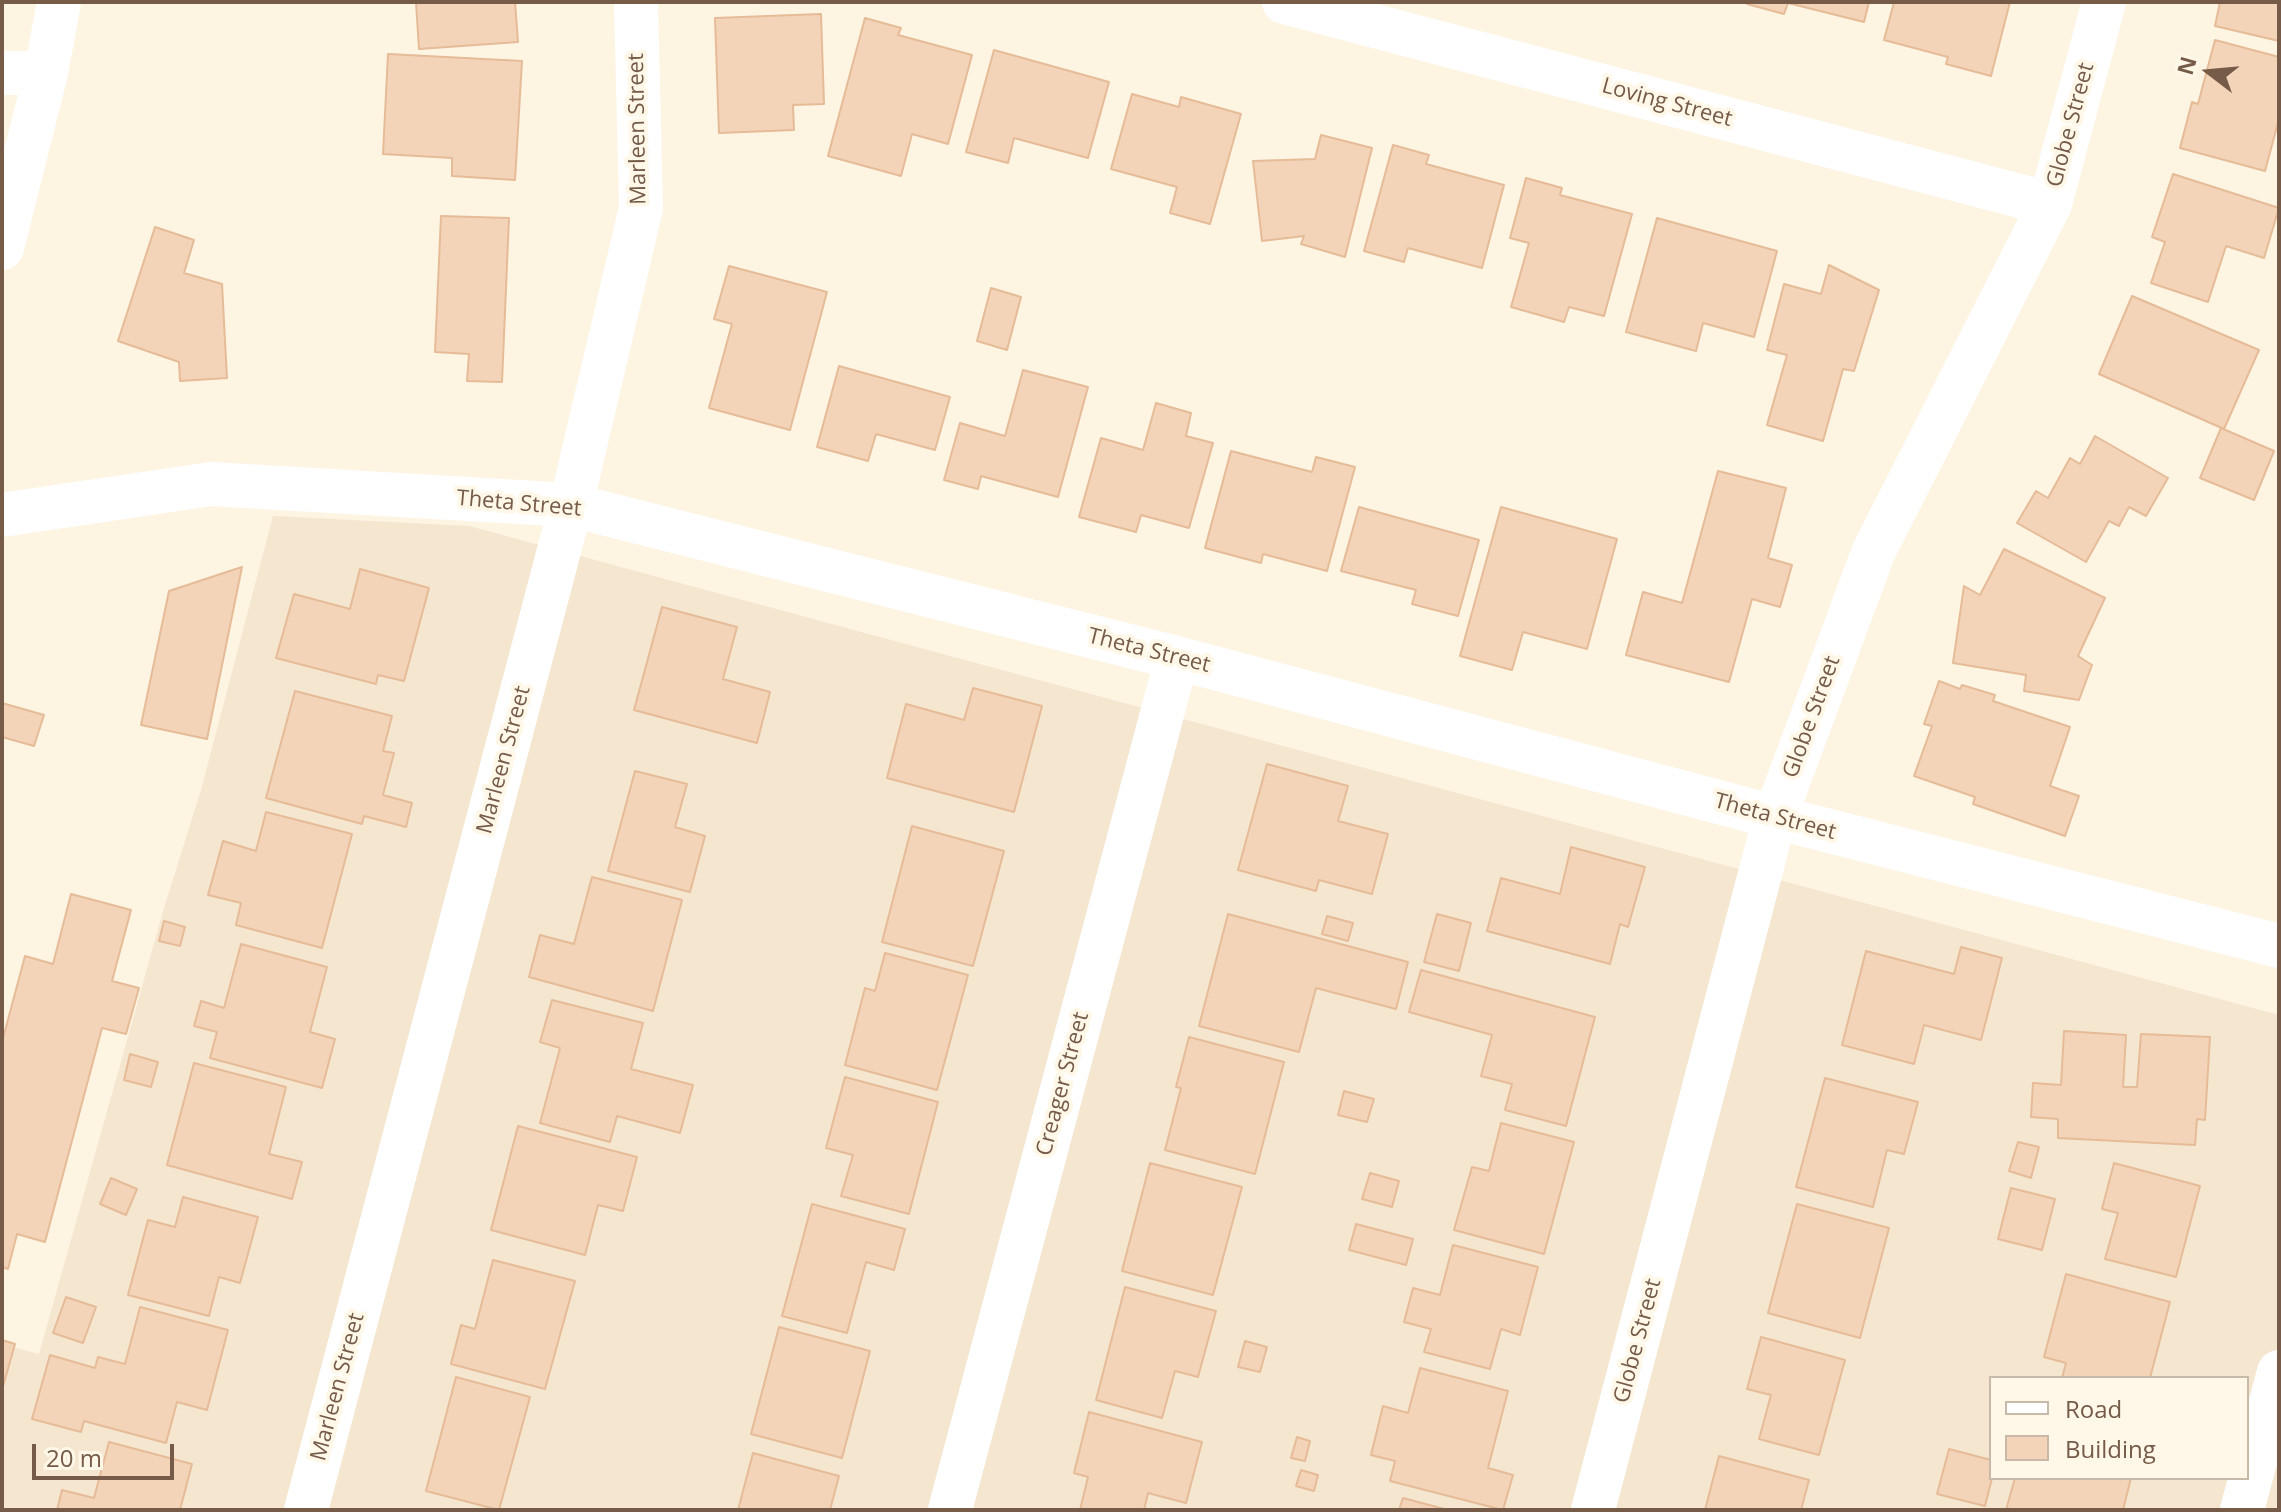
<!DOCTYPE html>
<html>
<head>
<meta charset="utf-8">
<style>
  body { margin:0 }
  #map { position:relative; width:2281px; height:1512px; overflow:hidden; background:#fdf4e2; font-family:"Open Sans",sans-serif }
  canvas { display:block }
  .frame { position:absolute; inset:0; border:4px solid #755b48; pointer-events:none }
  .legend { position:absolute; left:1989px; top:1376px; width:260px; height:104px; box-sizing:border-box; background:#fff8e9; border:2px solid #c8b9a9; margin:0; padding:10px 14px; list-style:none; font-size:24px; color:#755b48 }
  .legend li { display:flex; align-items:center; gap:16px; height:40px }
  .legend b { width:40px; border:2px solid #c8b9a9 }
  .north { position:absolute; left:2169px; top:32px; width:80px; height:80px; -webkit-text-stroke:6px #fff8e9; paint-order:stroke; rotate:286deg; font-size:22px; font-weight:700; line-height:32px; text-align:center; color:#755b48 }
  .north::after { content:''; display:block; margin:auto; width:28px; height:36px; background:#755b48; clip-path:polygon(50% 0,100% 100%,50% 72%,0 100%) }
  .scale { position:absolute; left:32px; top:1444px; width:142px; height:36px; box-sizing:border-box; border:4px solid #755b48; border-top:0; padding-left:10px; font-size:24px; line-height:28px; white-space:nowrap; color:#755b48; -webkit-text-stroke:6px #fff8e9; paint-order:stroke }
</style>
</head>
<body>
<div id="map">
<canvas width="2281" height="1512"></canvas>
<div class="frame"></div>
<ul class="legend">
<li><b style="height:10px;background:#fff"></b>Road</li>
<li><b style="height:22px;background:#f3d4b9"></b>Building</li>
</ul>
<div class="north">N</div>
<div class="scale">20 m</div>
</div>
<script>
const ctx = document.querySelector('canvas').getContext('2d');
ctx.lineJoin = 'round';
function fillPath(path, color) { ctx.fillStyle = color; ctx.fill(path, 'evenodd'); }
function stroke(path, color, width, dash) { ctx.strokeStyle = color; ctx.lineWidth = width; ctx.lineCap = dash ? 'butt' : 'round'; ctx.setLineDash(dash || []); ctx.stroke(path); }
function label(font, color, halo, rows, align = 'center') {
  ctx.font = font + ' "Open Sans",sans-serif'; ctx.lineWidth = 8; ctx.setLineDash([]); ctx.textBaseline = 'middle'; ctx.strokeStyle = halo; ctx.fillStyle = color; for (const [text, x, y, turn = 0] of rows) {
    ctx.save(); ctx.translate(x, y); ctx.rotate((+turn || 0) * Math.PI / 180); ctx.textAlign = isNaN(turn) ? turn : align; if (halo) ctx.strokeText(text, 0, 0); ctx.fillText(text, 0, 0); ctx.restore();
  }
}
fillPath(new Path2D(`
  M273 516 469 526 2279 1015V1510H2V1344L39 1354 164 908 201 790ZM1991 1378H2247V1478H1991Z`), '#f5e6d0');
const building = new Path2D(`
  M416 2H515L518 42 419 49Z
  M1748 2H1869L1864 22 1788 3 1784 14 1747 4Z
  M1894 2H2010L1991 76 1946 64 1948 57 1884 40Z
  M2220 2H2279V41L2215 26Z
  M821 14 824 104 793 105 794 130 719 133 715 18Z
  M865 18 901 28 898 35 972 55 948 144 912 134 901 176 828 156Z
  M2215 40 2279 57V119L2265 171 2180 148 2192 102 2198 104Z
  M994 50 1109 82 1088 158 1014 138 1008 163 966 152Z
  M388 54 522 61 515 180 452 176V158L383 154Z
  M1132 94 1179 107 1181 97 1241 114 1210 224 1170 213 1177 187 1111 169Z
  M1321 135 1372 148 1345 257 1301 244 1304 236 1262 241 1253 161 1315 159Z
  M1393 145 1429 155 1426 164 1504 185 1482 268 1408 248 1404 262 1364 251Z
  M2173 174 2279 208 2264 258 2226 246 2208 302 2151 283 2165 242 2152 237Z
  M1526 178 1562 188 1560 195 1632 214 1604 316 1569 307 1564 322 1511 307 1529 243 1510 238Z
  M441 216 509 218 502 382 467 381 469 354 435 352Z
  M1657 218 1777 251 1754 337 1703 323 1696 351 1626 332Z
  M155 227 194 240 184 273 222 284 227 378 180 381 179 362 118 341Z
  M1829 265 1879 290 1854 371 1843 369 1823 441 1767 425 1787 355 1767 350 1784 284 1821 294Z
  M729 266 827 292 790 430 709 408 732 324 714 319Z
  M991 288 1021 297 1007 350 977 341Z
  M2132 296 2259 350 2224 429 2099 374Z
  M839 366 950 397 935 450 876 434 868 461 817 447Z
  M1023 370 1088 387 1058 497 981 476 978 489 944 480 960 423 1005 436Z
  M1156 403 1191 413 1186 436 1213 443 1189 528 1141 515 1136 532 1079 517 1101 438 1143 450Z
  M2221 428 2274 451 2254 500 2200 478Z
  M2095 436 2168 478 2146 516 2129 507 2119 526 2109 521 2086 562 2017 523 2036 491 2048 498 2070 458 2080 464Z
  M1231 451 1312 472 1316 457 1355 467 1327 571 1263 554 1261 563 1205 548Z
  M1718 471 1786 488 1768 558 1792 565 1780 607 1752 599 1729 682 1626 655 1643 592 1682 603Z
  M1359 507 1479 540 1458 616 1412 604 1416 590 1341 571Z
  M1501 507 1617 539 1587 649 1523 632 1512 670 1460 656Z
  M2004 549 2105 598 2078 656 2092 665 2079 700 2024 691 2026 675 1953 663 1964 586 1980 595Z
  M242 567 207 739 141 725 169 591Z
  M360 569 429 588 404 681 378 675 376 684 276 658 294 594 350 609Z
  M662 607 737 627 723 679 770 692 757 743 634 710Z
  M1939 681 1960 689 1962 685 1995 695 1993 701 2070 727 2050 786 2079 796 2065 836 1973 804 1975 797 1914 776 1932 726 1924 724Z
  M973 688 1042 706 1014 812 887 778 906 704 964 720Z
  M295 691 392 716 383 751 394 753 383 795 412 803 406 827 364 816 362 824 266 798Z
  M2 703 44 715 34 746 2 737Z
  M1267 764 1348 786 1338 821 1388 834 1372 894 1319 880 1316 891 1238 870Z
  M635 771 687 784 675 827 705 836 690 892 608 871Z
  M266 812 352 834 322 948 236 925 241 903 208 895 223 841 256 851Z
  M912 826 1004 851 973 966 882 942Z
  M1571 847 1645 867 1628 927 1620 924 1610 964 1487 931 1501 878 1560 894Z
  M592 877 682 900 653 1011 529 977 540 935 574 944Z
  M71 894 131 910 112 981 139 988 126 1034 102 1028 45 1242 17 1234 8 1269 2 1267V1042L25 956 53 964Z
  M1228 914 1408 962 1396 1009 1316 988 1299 1052 1199 1026Z
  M1437 914 1471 923 1459 971 1424 962Z
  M1327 916 1353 923 1348 941 1322 934Z
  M164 921 185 927 180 946 159 941Z
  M241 944 327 967 310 1032 335 1039 322 1088 210 1058 217 1032 194 1026 201 1001 224 1008Z
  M1961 947 2002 958 1981 1040 1924 1025 1914 1064 1842 1045 1866 951 1954 974Z
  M885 953 968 975 937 1090 845 1065 865 988 875 991Z
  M1421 970 1595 1017 1566 1126 1505 1110 1512 1084 1481 1076 1492 1035 1409 1012Z
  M552 1000 643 1023 631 1069 693 1085 680 1133 617 1116 610 1142 540 1123 560 1048 540 1042Z
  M2064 1031 2126 1035 2123 1087H2137L2141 1034 2210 1037 2205 1120 2197 1119 2195 1145 2058 1138V1119L2031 1117 2033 1083 2061 1085Z
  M1189 1037 1284 1062 1255 1174 1165 1150 1181 1088 1176 1087Z
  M130 1054 158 1062 151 1087 124 1080Z
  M194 1063 286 1087 269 1154 302 1162 292 1199 167 1165Z
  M845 1077 938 1102 909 1214 841 1196 853 1155 826 1148Z
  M1825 1078 1918 1102 1904 1154 1887 1150 1873 1207 1796 1187Z
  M1344 1091 1374 1099 1367 1122 1338 1115Z
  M1501 1123 1574 1142 1544 1254 1454 1230 1472 1167 1489 1171Z
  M518 1126 637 1157 623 1211 598 1205 585 1255 491 1230Z
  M2018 1142 2039 1147 2031 1178 2009 1171Z
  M1150 1163 1242 1187 1213 1295 1122 1271Z
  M2114 1163 2200 1186 2176 1277 2105 1259 2118 1213 2102 1209Z
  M1370 1173 1399 1181 1392 1207 1362 1199Z
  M111 1178 137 1189 126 1215 100 1204Z
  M2011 1188 2055 1199 2042 1250 1998 1239Z
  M183 1197 258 1217 240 1283 219 1277 209 1316 128 1295 148 1220 175 1227Z
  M812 1204 905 1229 894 1270 866 1262 847 1333 782 1316Z
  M1797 1204 1889 1228 1860 1338 1768 1313Z
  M1356 1224 1413 1239 1406 1265 1349 1250Z
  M1453 1245 1538 1267 1520 1335 1501 1329 1490 1369 1424 1352 1431 1329 1404 1322 1413 1288 1440 1295Z
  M493 1260 575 1281 545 1389 451 1364 461 1325 475 1329Z
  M2066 1274 2170 1302 2150 1378H2062L2066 1363 2044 1357Z
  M1125 1287 1216 1311 1198 1377 1175 1371 1162 1418 1096 1400Z
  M66 1297 96 1307 83 1343 53 1333Z
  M140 1307 228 1330 207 1410 177 1402 166 1443 84 1421 81 1432 32 1419 50 1355 95 1368 98 1357 125 1364Z
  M779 1327 870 1351 842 1458 751 1434Z
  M1761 1337 1845 1360 1819 1455 1759 1439 1771 1395 1747 1389Z
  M2 1340 15 1344 2 1390Z
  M1245 1341 1267 1347 1260 1372 1238 1367Z
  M1420 1368 1508 1391 1488 1468 1513 1475 1503 1510 1390 1481 1395 1461 1371 1455 1383 1406 1408 1413Z
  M456 1377 530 1397 499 1510 426 1491Z
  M1089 1412 1202 1442 1186 1503 1148 1493 1144 1510H1080L1088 1477 1074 1473Z
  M1297 1437 1310 1441 1305 1461 1291 1458Z
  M109 1442 192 1464 180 1510H57L62 1490 94 1498Z
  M1949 1449 1991 1460 1992 1478 1985 1506 1937 1494Z
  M753 1453 839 1476 830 1510H738Z
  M1719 1456 1809 1480 1801 1510H1705Z
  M1301 1470 1318 1475 1314 1491 1296 1486Z
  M2015 1478H2131L2123 1510H2006Z
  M1403 1498 1448 1510H1399Z`);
fillPath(building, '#f3d4b9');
stroke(building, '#e6bb98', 2);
stroke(new Path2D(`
  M1284 2 2050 204
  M2 73H46
  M2 248 46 73 59 2
  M2 515 211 484 571 505 1177 658 1775 817 2279 946
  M306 1510 571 505 641 208 636 2
  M950 1510 1177 658
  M1593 1510 1775 817 1873 553 2050 204 2104 2
  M2242 1510 2279 1372`), '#fff', 44);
label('22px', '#755b48', '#fff8e9', [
  ["Loving Street",1667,103,15],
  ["Globe Street",2071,125,-75],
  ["Marleen Street",638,129,-91],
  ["Theta Street",519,504,5],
  ["Theta Street",1149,651,14],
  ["Globe Street",1812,717,-70],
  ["Marleen Street",504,760,-75],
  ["Theta Street",1775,817,15],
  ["Creager Street",1063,1084,-75],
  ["Globe Street",1638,1341,-75],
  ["Marleen Street",338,1387,-75]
]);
</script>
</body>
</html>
